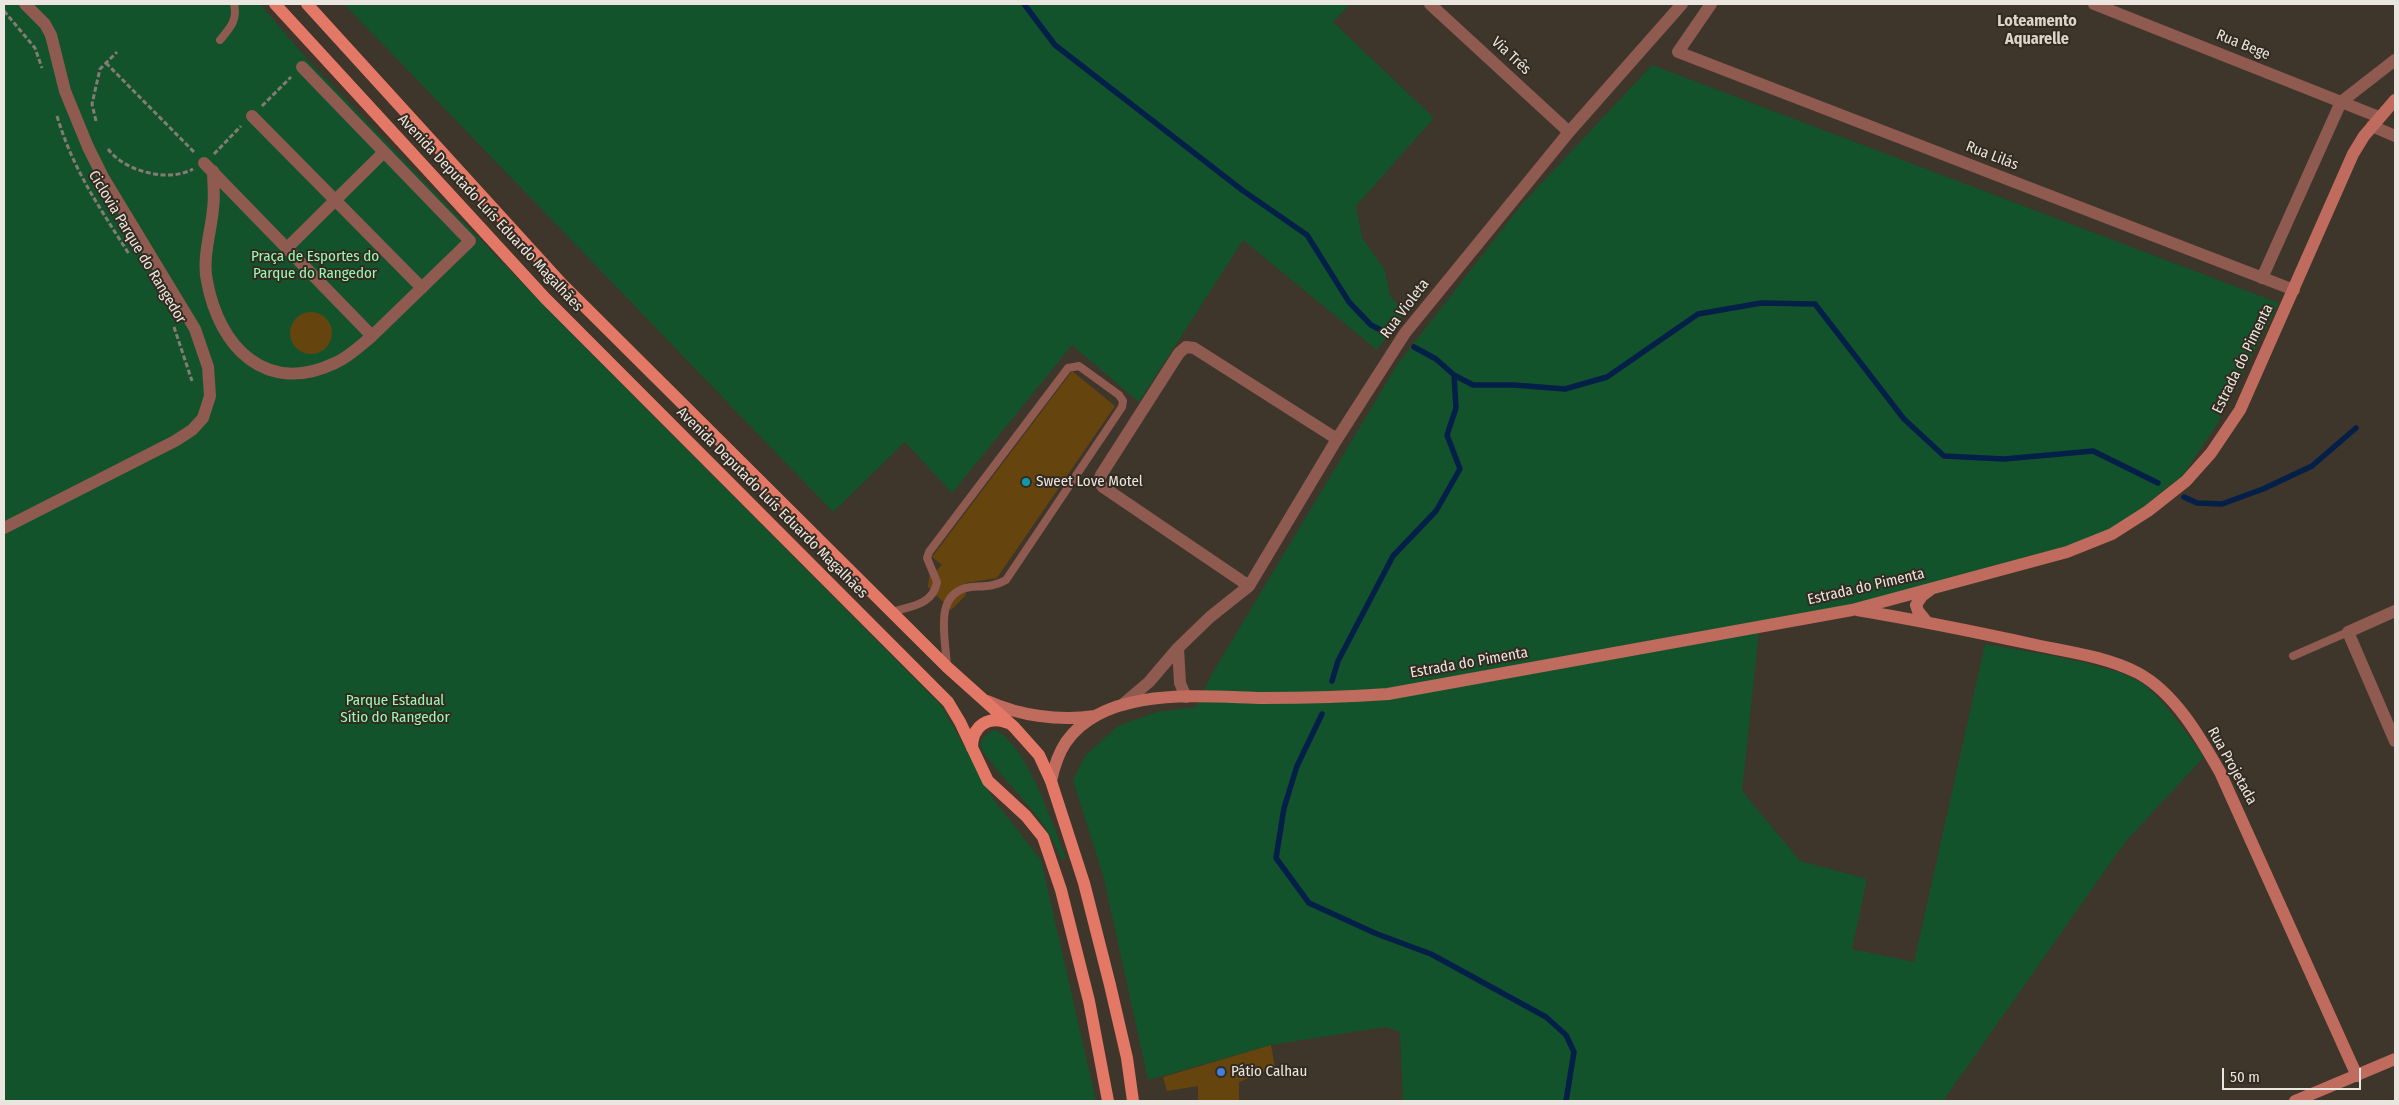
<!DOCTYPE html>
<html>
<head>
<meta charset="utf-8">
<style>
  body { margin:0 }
  #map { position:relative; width:2399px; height:1105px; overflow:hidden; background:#3e352b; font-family:"Fira Sans Condensed",sans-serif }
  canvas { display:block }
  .frame { position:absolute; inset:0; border:5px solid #eae5de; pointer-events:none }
  .scale { position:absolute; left:2222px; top:1068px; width:139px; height:22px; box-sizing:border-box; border:2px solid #eae5de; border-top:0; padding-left:6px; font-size:15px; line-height:18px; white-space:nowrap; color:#eae5de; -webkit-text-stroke:4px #332b21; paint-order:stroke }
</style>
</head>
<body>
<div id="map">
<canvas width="2399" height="1105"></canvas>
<div class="frame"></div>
<div class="scale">50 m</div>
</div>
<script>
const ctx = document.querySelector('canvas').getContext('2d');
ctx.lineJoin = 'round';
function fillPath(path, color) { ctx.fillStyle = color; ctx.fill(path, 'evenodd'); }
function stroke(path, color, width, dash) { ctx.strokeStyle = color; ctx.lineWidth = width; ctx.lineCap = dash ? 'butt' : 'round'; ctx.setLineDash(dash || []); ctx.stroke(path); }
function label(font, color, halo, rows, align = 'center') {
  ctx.font = font + ' "Fira Sans Condensed",sans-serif'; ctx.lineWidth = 4; ctx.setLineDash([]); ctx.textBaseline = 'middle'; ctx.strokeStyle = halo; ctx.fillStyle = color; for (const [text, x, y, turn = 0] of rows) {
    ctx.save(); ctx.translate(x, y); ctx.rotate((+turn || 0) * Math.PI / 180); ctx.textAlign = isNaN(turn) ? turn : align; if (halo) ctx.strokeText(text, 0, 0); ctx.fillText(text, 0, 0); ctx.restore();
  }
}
fillPath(new Path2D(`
  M4 4H260L308 60 554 316 942 706 994 800 1041 860 1096 1101H4Z
  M344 4H1350L1333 22 1434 118 1356 206 1362 238 1385 270 1390 296 1405 312 1377 350 1243 240 1139 402 1072 345 952 493 905 442 833 512Z
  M1652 65 2279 303 2217 424 2183 475 2139 510 2099 537 1846 607 1760 622 1742 791 1800 861 1867 879 1852 949 1914 962 1985 644C2022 651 2120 664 2146 686 2169 706 2186 733 2204 757L2125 842 1943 1101H1403L1400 1032 1385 1027 1271 1045 1148 1080 1104 879 1073 780 1085 756 1118 726 1157 712 1196 707 1212 674 1397 365 1522 204Z
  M995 730C1027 744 1053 826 1066 858L1062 860C1045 815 1009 788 982 750L980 744C984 737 987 733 995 730Z`), '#13532c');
stroke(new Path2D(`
  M1024 4 1055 45 1242 190 1307 235 1349 302 1371 325 1387 333
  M1454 375 1473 385H1514L1565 389 1607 377 1698 314 1761 303 1815 304 1904 419 1944 456 2004 459 2093 451 2158 483
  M2184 497 2197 503 2222 504 2263 489 2312 466 2356 428
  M1332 681 1338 661 1393 556 1436 511 1460 469 1447 435 1456 408 1454 375 1436 359 1414 347
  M1322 714 1297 766 1284 808 1276 858 1309 903 1377 934 1431 954 1546 1017 1566 1035 1574 1052 1566 1101`), '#042048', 5.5);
fillPath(new Path2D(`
  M290 333a21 21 0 1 1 42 0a21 21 0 1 1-42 0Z
  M1072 371 1115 406 997 578 965 583 966 595 951 610 928 587 929 577 942 565 932 557Z
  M1271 1045 1275 1067 1239 1082V1101H1198V1086L1167 1091 1163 1077Z`), '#66440d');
stroke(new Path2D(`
  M4 11 35 48 42 68
  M106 63 195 153
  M262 106 291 77
  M57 116C73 170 100 208 129 254
  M96 121 92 104 100 69 117 52
  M108 149C124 171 168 183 193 169
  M214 154 241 126
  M174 327 192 381`), '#847c73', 3, [5, 2.5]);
stroke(new Path2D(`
  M220 40C230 28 238 20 234 4
  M892 612C911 606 933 605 937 582L927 558 929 552 1068 368 1079 366 1119 395 1123 401 1122 407 1006 580C994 587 984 586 971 587 932 592 946 639 947 667
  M2293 656 2348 632`), '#8f5a50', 8);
stroke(new Path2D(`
  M1430 4 1569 132
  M1711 4 1678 52 2294 290
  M2094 4 2379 117
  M252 116 422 288
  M2372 126 2395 136
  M204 163 372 336 470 241 302 67
  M213 171C213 183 215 196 213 209 211 232 202 258 207 281 219 347 266 396 335 363 349 357 361 345 372 336
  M287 248 384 152
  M2262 278 2341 102 2395 60
  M4 528 175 441 192 430 203 418 210 396 208 367 195 329 103 177 88 147 65 91 51 35 45 24 25 4
  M1249 586 1103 487 1099 482 1101 475 1179 353 1186 347 1194 348 1337 439
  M2395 611 2348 632 2395 741
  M1178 648 1180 683 1186 697
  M1122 705 1149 682 1178 648 1210 617 1249 586 1337 439 1405 333 1569 132 1682 4`), '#8f5a50', 12);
stroke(new Path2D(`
  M1857 610C1917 620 1976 632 2036 645 2070 652 2107 657 2138 673 2175 693 2200 737 2220 772L2357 1076
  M1926 621 1918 611 1916 605 1922 596 1930 590
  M987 701C1020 716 1059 721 1095 716
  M1051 781C1054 767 1058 754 1066 742 1106 685 1203 697 1263 698 1305 698 1346 697 1388 694L1852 610 2067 552 2112 534 2148 511 2186 481 2211 453 2240 410 2353 154 2364 136 2395 100
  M2295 1101 2395 1059`), '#bf6b5d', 12);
stroke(new Path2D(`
  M275 4 545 298 948 702 960 722 988 781 1026 816 1043 837 1061 890 1089 1001 1108 1101
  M307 4 562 284 947 667 1014 727 1039 755 1051 781 1084 883 1110 985 1127 1058 1133 1101
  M972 748C972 726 988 715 1008 723`), '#e47866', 12);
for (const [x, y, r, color] of [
  [1026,482,5,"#0f9aa8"],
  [1221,1072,5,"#3f7fe0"]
]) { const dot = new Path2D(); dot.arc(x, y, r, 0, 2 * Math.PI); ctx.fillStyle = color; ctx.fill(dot); stroke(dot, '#332b21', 2); }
label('15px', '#eae5de', '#332b21', [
  ["Rua Bege",2243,45,22],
  ["Via Três",1511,56,43],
  ["Rua Lilás",1992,156,21],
  ["Avenida Deputado Luís Eduardo Magalhães",490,213,47],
  ["Ciclovia Parque do Rangedor",137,247,59],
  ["Rua Violeta",1405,309,-53],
  ["Estrada do Pimenta",2243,359,-64],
  ["Avenida Deputado Luís Eduardo Magalhães",772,503,45],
  ["Estrada do Pimenta",1866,587,-13],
  ["Estrada do Pimenta",1469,663,-10],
  ["Rua Projetada",2232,766,61]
]);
label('15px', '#98f9b4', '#332b21', [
  ["Praça de Esportes do",315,257],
  ["Parque do Rangedor",315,274],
  ["Parque Estadual",395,701],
  ["Sítio do Rangedor",395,718]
]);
label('15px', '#eae5de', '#332b21', [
  ["Sweet Love Motel",1036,482],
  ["Pátio Calhau",1231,1072]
], 'left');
label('bold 16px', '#ded4c7', '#332b21', [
  ["Loteamento",2037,22],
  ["Aquarelle",2037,40]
]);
</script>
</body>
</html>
